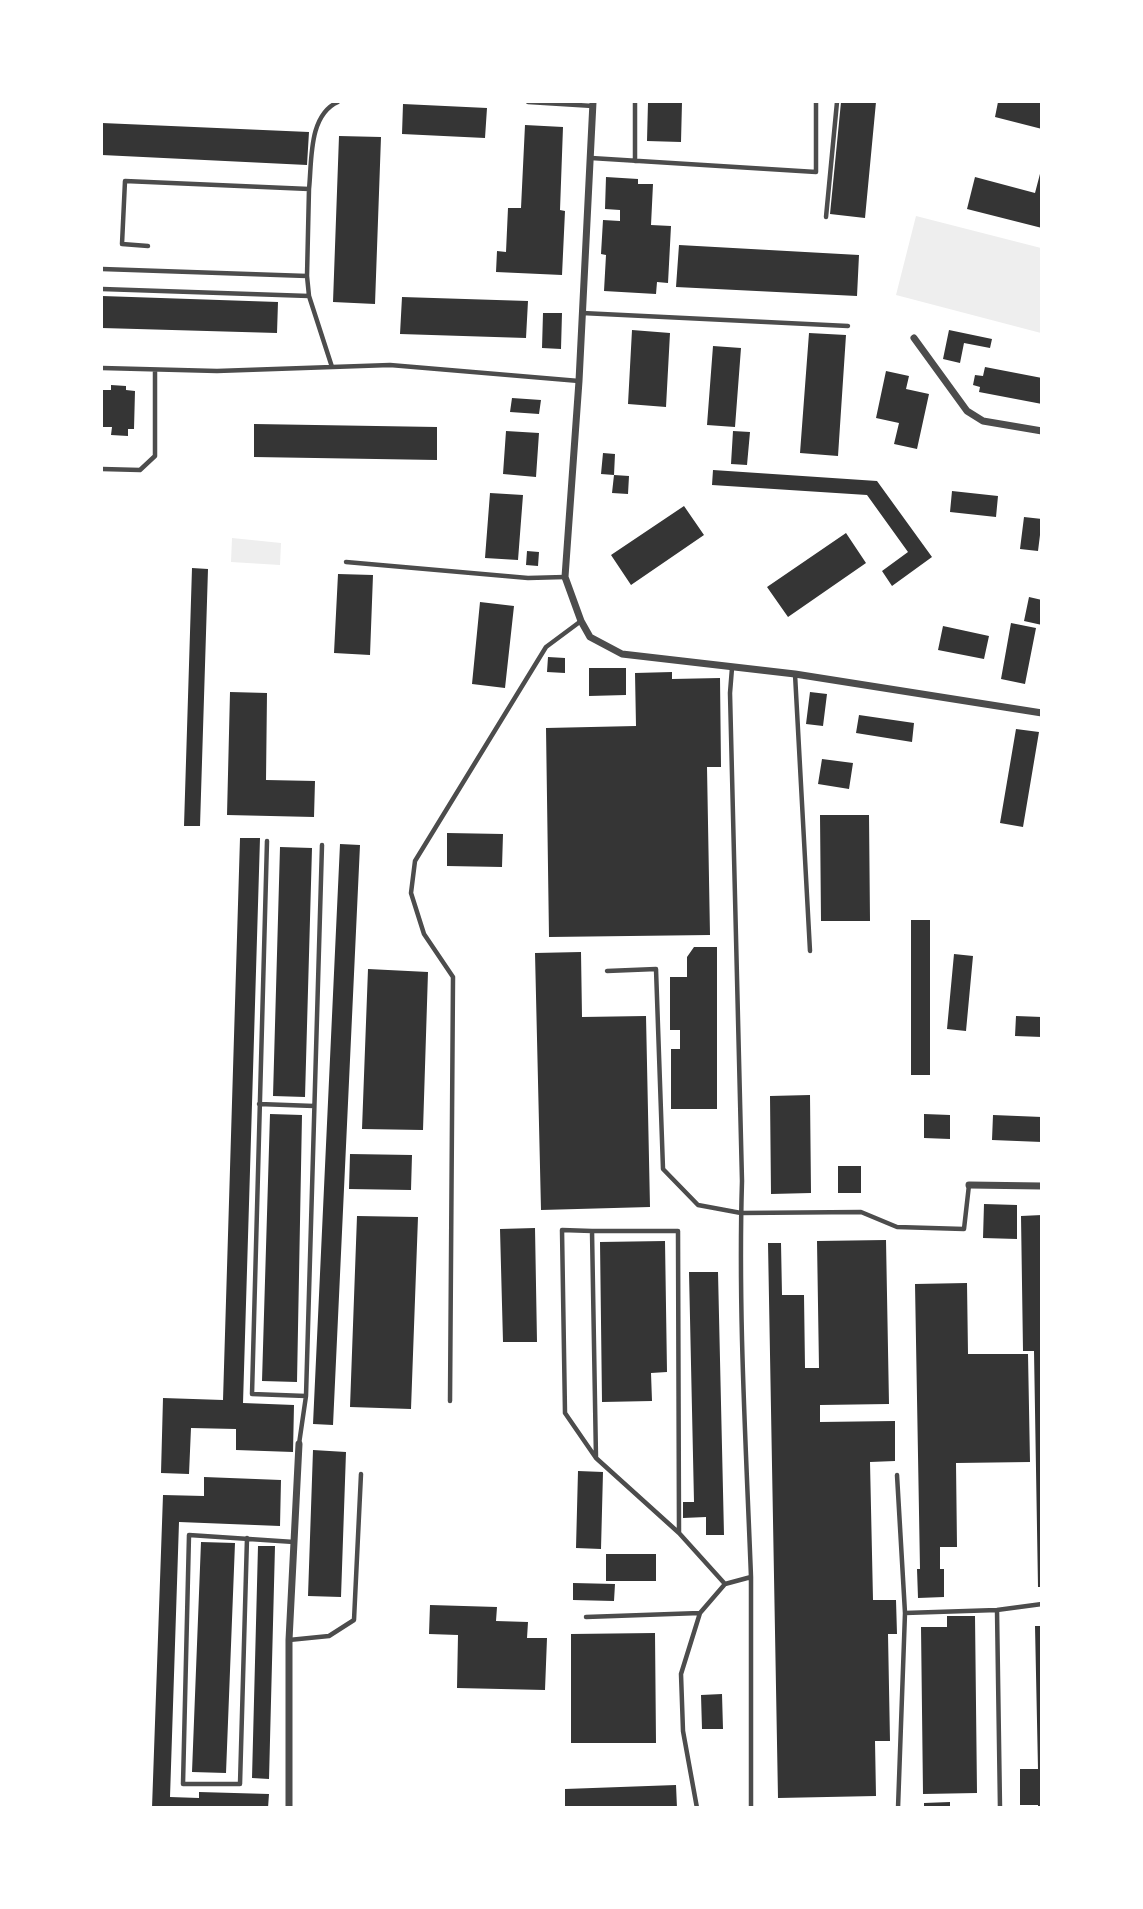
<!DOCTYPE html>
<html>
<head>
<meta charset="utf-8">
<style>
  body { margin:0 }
  #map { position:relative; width:1143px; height:1909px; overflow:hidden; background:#fff; font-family:"Open Sans",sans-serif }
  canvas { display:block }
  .frame { position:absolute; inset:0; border:103px solid #fff; pointer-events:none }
</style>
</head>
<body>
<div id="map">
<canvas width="1143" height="1909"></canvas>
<div class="frame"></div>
</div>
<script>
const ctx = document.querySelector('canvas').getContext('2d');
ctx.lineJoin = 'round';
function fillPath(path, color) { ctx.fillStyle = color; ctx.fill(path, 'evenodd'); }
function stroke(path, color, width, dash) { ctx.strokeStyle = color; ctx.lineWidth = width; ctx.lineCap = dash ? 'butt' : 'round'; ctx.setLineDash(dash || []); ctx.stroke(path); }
fillPath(new Path2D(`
  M916 216 1041 248V333L896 295Z
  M232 538 281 543 280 565 231 562Z`), '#eee');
fillPath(new Path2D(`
  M648 102H682L681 142 647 141Z
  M841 102H876L865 218 830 214Z
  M998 102H1042V129L995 117Z
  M403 104 487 108 485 138 402 134Z
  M102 123 309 132 307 165 102 155Z
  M525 125 563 127 560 210 565 211 562 275 496 272 497 251 506 252 508 208H521Z
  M339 136 381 137 375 304 333 302Z
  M1041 170 1042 228 967 209 975 177 1035 193Z
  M606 177 638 179V184H653L651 225 671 226 668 283 657 282 656 294 604 291 606 255 601 254 603 220 620 221V210L605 209Z
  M679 245 859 255 857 296 676 287Z
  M102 296 278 302 277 333 102 328Z
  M402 297 528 301 526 338 400 334Z
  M543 313H562L561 349 542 348Z
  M632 330 670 333 666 407 628 404Z
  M949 330 992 339 990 348 964 343 960 363 943 359Z
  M809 333 846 335 838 456 800 453Z
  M713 346 741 348 735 427 707 425Z
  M985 367 1042 378V404L979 392 980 387 973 385 975 375 983 376Z
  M886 371 909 376 906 389 929 394 917 449 894 444 899 423 876 418Z
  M111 385 126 386V390L135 391 134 429H128V436L111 435 112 427H102V390H111Z
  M512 398 541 400 539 414 510 412Z
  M254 424 437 427V460L254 457Z
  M506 431 539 433 536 477 503 474Z
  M733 431 750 432 747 465 731 464Z
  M603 453 615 454 614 475 629 476 628 494 612 493 614 475 601 474Z
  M713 470 877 481 932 557 892 586 882 571 908 552 867 495 712 485Z
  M952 491 998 496 996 517 950 512Z
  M490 493 523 495 518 560 485 558Z
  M684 506 704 535 631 585 611 555Z
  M1024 517 1042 519 1038 551 1020 549Z
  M846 533 866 563 788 617 767 587Z
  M527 551 539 552 538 566 526 565Z
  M192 568 208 569 200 826H184Z
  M338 574 373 575 370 655 334 653Z
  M1029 597 1042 600V625L1024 621Z
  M480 602 514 606 505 688 472 684Z
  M1011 623 1036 628 1025 684 1001 679Z
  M943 626 989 636 984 659 938 650Z
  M548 657 565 658V673L547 672Z
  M589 668H626V695L589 696Z
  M672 672V679L720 678 721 767H707L710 935 549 937 546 728 636 726 635 673Z
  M230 692 267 693 266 780 315 781 314 817 227 815Z
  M810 692 827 694 823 726 806 724Z
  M859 715 914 723 912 742 856 733Z
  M1016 729 1039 732 1023 827 1000 823Z
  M822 759 853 763 849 789 818 784Z
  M820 815H869L870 921H821Z
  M447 833 503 834 502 867 447 866Z
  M240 838H260L243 1403 294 1405 293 1452 236 1450V1429L191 1428 189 1474 161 1473 163 1398 223 1400Z
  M340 844 360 845 333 1425 313 1424Z
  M280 847 312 848 305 1097 273 1096Z
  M911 920H930V1075H911Z
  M694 947H717V1109H671V1049H680V1030H670V977H687V957Z
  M581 952 582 1017 646 1016 650 1207 541 1210 535 953Z
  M954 954 973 956 966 1031 947 1029Z
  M368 969 428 972 423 1130 362 1129Z
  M1016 1016 1042 1017V1037L1015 1036Z
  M810 1095 811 1193 771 1194 770 1096Z
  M270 1114 302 1115 297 1382 262 1381Z
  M924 1114 950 1115V1139L924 1138Z
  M993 1115 1042 1117V1142L992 1140Z
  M350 1154 412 1155 411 1190 349 1189Z
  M838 1166H861V1193H838Z
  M984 1204 1017 1205V1239L983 1238Z
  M1042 1215V1587H1038L1034 1351H1023L1021 1216Z
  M357 1216 418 1217 411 1409 350 1407Z
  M535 1228 537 1342H503L500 1229Z
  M886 1240 889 1404 820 1405V1422L895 1421V1461L870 1462 873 1600H896L897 1634H888L890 1741H875L876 1796 778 1798 768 1243H781L782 1295H804L805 1368H819L817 1241Z
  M665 1241 667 1372 651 1373 652 1401 602 1402 600 1242Z
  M689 1272H718L724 1535H706V1517L683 1518V1502H694Z
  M967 1283 968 1354H1028L1030 1462 956 1463 957 1547H940V1569H944V1597L918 1598 917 1569H920L915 1284Z
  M313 1450 346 1452 341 1597 308 1596Z
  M578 1471 603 1472 601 1549 576 1548Z
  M204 1477 281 1480 280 1526 179 1522 170 1797 199 1798V1792L269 1794 268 1808H152L163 1495 204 1496Z
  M201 1542 235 1543 226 1773 192 1772Z
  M258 1546H275L269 1779 252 1778Z
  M606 1554H656V1581H606Z
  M573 1583 615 1584 614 1601 573 1600Z
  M430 1605 497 1607 496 1621 528 1622 527 1638H547L545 1690 457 1688 458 1635 429 1634Z
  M947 1616H975L977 1793 923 1794 921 1627H947Z
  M1035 1626H1042V1808H1038V1805H1020V1769H1038Z
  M655 1633 656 1743H571V1634Z
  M722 1694 723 1729H702L701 1695Z
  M676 1785 677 1808H565V1789Z
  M950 1802V1808H924V1803Z`), '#353535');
stroke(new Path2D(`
  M528 102 593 106
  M591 158 816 172V102
  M635 161V102
  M309 189C312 162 308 115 338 102
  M826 217 837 102
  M148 246 122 244 125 181 309 189 307 276 309 296 332 367
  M102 269 307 276
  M102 289 309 296
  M582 313 848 326
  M102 368 217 371 390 365 579 381
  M102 469 140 470 155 456V370
  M346 562 528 578 565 577
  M732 668 730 693 742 1181C738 1312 746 1446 751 1577
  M795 674 810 951
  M267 841 252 1394 306 1396
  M607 971 656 969 663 1169 698 1205 741 1213 861 1212 897 1227 964 1229 969 1185
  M259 1104 314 1106
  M592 1231 562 1230 565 1413 596 1458 679 1533 725 1584
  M450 1401 453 977 424 934 411 893 415 861 546 647 581 621
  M299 1444 306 1396 322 845
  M596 1458 592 1231H678L679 1533
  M897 1475 905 1613 898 1808
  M247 1538 240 1784H183L189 1535 294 1542
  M997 1610 1000 1808
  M905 1613 997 1610 1042 1604
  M586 1617 700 1613
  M289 1640 329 1636 354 1620 361 1474
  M697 1808 683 1731 681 1674 700 1613 725 1584 751 1577V1808`), '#4c4c4c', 4.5);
stroke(new Path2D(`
  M593 102 579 381 565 577 581 621 590 637 622 654 795 674 1042 713
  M914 338 967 411 983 421 1042 431
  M969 1185 1042 1186
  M289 1808V1640L299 1444`), '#4c4c4c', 7);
</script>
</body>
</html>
